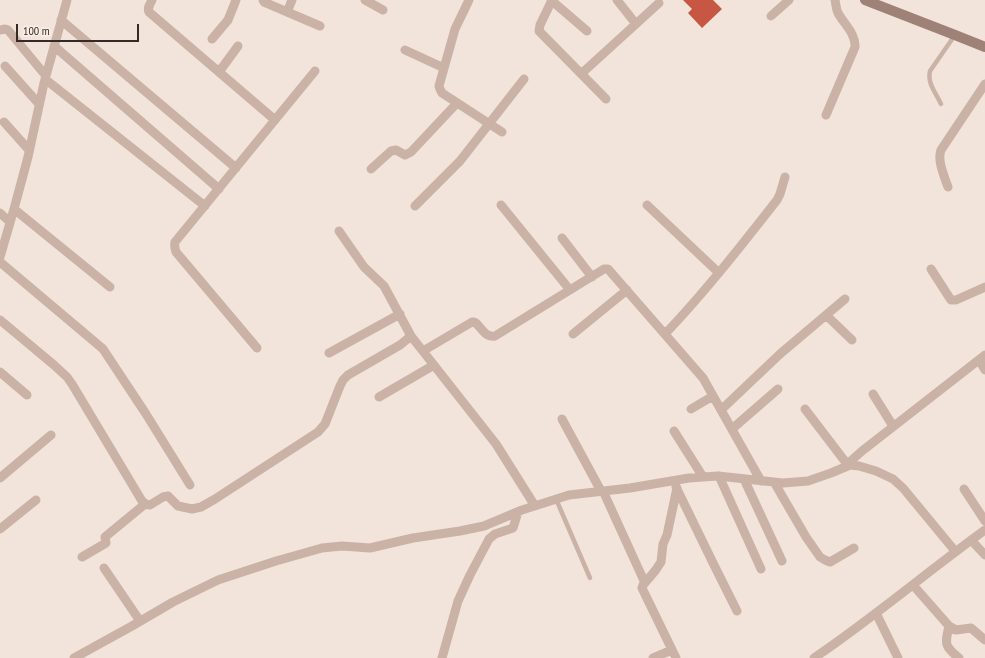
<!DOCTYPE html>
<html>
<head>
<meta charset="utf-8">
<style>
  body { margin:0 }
  #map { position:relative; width:985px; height:658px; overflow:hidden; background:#f2e4da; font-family:"PT Sans Narrow",sans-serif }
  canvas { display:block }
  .scale { position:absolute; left:16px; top:24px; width:123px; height:18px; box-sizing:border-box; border:2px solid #362a27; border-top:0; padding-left:5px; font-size:12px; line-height:14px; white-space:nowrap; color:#362a27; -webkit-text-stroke:3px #f9efe6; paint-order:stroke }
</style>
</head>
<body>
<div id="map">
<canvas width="985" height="658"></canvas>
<div class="scale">100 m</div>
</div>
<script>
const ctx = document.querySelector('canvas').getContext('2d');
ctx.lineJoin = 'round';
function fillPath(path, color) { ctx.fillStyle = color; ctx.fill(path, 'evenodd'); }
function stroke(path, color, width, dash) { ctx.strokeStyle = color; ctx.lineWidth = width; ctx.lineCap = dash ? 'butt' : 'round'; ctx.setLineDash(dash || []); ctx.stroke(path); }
fillPath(new Path2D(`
  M683 0H713L722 9 702 28 688 13 692 9Z`), '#c75642');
stroke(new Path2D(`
  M941 104C936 93 927 83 930 71L955 35
  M556 499 590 578`), '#cab3a6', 4.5);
stroke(new Path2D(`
  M152 0C150 4 147 8 149 12L275 120
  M263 0 264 2 320 26
  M365 0 383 10
  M469 0 455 29 439 86 440 89 442 93 502 132
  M551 0 587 31
  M552 0 540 25 539 31 606 99
  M617 0 636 24
  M287 12 292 0
  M771 16 789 0
  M61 20 236 168
  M0 30 5 29 8 30 46 76
  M212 39 228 20 236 0
  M54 46 219 189
  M405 50 444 68
  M5 66 39 104
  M219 72 238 46
  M581 74 659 3
  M45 79 205 206
  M826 115 855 47C856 34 844 24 838 13 836 9 836 4 835 0
  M4 122 29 150
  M371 169 391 151 396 150 405 155 411 152 457 103
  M948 187C944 176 937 160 941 150L985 84
  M501 205 570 290
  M647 205 719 273
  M415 206 460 161 524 79
  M14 209 110 287
  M0 213 10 222
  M339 231 364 267 384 286 411 336 496 444 535 506
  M562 238 592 277
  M0 257 14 209 28 157 44 83 67 0
  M0 262 96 343 103 349 146 414 190 485
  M931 269 949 297 951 300H956L985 287
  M826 315 852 340
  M0 320 54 365 67 377 72 384 142 501C145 504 147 505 150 505L163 497 168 496 178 506 192 509 201 507 215 499 318 432 325 424 340 386 343 380 348 375 400 345 411 336
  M573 334 627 290
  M665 334C705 292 741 246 777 200L780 194 785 177
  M257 348 176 252C175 248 174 246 175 242L315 71
  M423 351 472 322H474L476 323C482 329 486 338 495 336L604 269H608L703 378 761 481
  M329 353 400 314
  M979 360 985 370
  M0 372 27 395
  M873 394 893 426
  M379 397 434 365
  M691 409 713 396
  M805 409 847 464
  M721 410 780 354 845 299
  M562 419 601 491
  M732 429 778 389
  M674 431 703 477
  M844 467 862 451 985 355
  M719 476 761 569
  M0 478 51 435
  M744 479 782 561
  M774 482 806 537 820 557 825 560 830 562 854 548
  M676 487 714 565 737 611
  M964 489 985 521
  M603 491 645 583
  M0 529 36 500
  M971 540 985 555
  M82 557 106 543 105 537 145 504
  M104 568 140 621
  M913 585 949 626 956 630 971 628 985 640
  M876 613 898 658
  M949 626C945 644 944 646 959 658
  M74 658 132 626 173 602 218 580 276 561 322 548 342 546 370 548 413 538 460 531 484 526 522 510 569 495 630 488 689 478 718 476 783 483 808 481 831 473 850 465 859 466 876 471 893 479 903 488 955 551
  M442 658 458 601 470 575 489 539 495 534 513 528 518 512
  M653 658 672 650
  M676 658 642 588 643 585 655 571 661 562 663 544 667 535 677 488
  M814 658C873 618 927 572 985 530`), '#cab3a6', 9);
stroke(new Path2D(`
  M865 0 955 35 985 47`), '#9e8177', 10);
</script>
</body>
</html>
